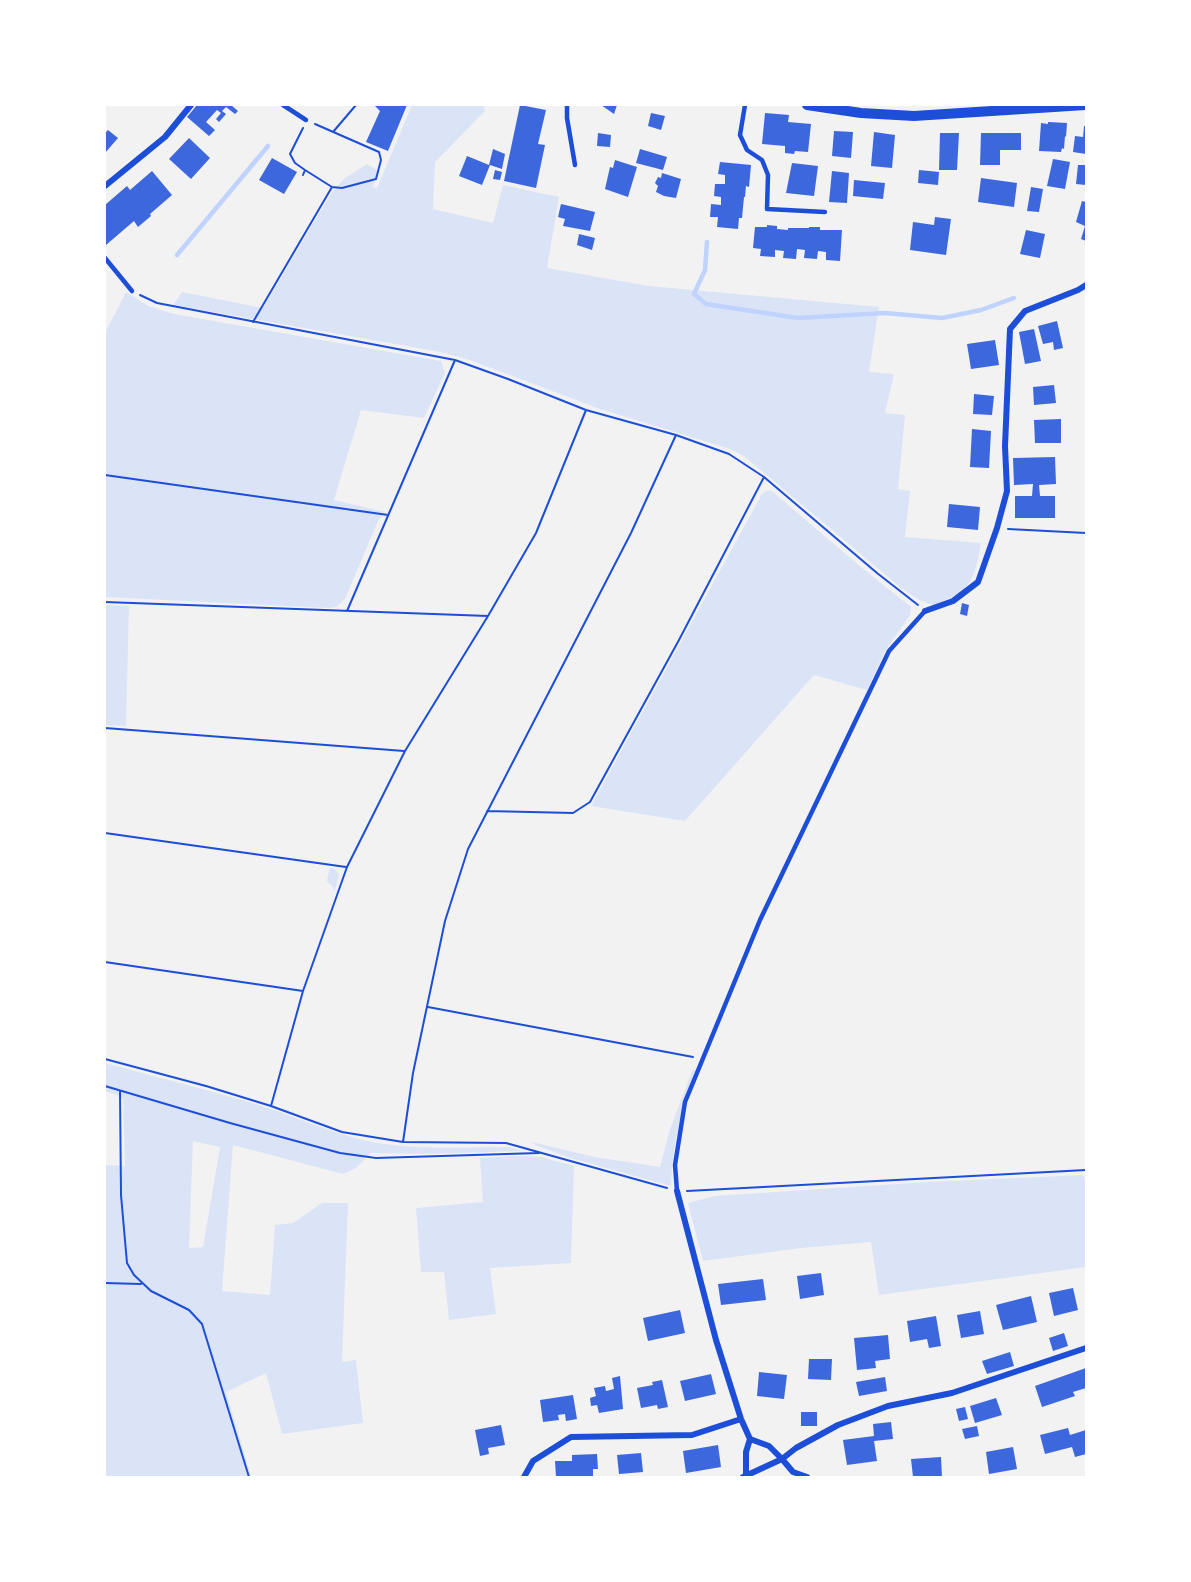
<!DOCTYPE html>
<html>
<head>
<meta charset="utf-8">
<style>
  body { margin:0 }
  #map { position:relative; width:1191px; height:1582px; overflow:hidden; background:#f2f2f2; font-family:"Crimson Pro",serif }
  canvas { display:block }
  .frame { position:absolute; inset:0; border:106px solid #fff; pointer-events:none }
</style>
</head>
<body>
<div id="map">
<canvas width="1191" height="1582"></canvas>
<div class="frame"></div>
</div>
<script>
const ctx = document.querySelector('canvas').getContext('2d');
ctx.lineJoin = 'round';
function fillPath(path, color) { ctx.fillStyle = color; ctx.fill(path, 'evenodd'); }
function stroke(path, color, width, dash) { ctx.strokeStyle = color; ctx.lineWidth = width; ctx.lineCap = dash ? 'butt' : 'round'; ctx.setLineDash(dash || []); ctx.stroke(path); }
fillPath(new Path2D(`
  M412 105H483L485 111 435 162 433 209 493 223 503 185 559 197 547 268 649 286 879 307 869 372 894 374 885 413 905 415 898 489 910 491 905 537 981 543C974 582 971 591 933 605L919 600 900 587 744 456 730 449 600 409 467 359 435 351 173 305 182 292 263 308 332 192 345 178 367 164 378 171 373 187 377 188Z
  M126 292 148 306 174 314 441 361 445 373 424 418 361 410 334 500 385 512 378 521 345 599 336 607 328 608 105 597V333Z
  M768 490 773 492 862 568 911 607 910 615 885 651 867 690 814 675 685 821 591 806 762 494Z
  M105 605 129 606 126 726 105 725Z
  M330 867 336 870 339 875 334 893 333 887 327 881Z
  M105 1063C159 1078 214 1091 268 1108 302 1119 336 1135 372 1142 416 1150 463 1147 508 1147L522 1151 424 1154 371 1153 356 1168 343 1174 233 1145 222 1291 270 1295 275 1225 293 1223 322 1203H348L342 1362 356 1360 363 1423 282 1434 266 1373 226 1392 251 1477H105V1165L125 1166 123 1099 117 1095 105 1091ZM193 1141 220 1147 203 1247 189 1248Z
  M693 1069 695 1070C681 1108 672 1145 671 1186L570 1158 535 1145 532 1142 595 1157 660 1167 670 1129Z
  M516 1156 541 1157 574 1166 571 1263 490 1268 496 1314 449 1320 444 1272H421L416 1208 483 1202 480 1158Z
  M1084 1175 1086 1189V1267L879 1295 871 1242 801 1248 703 1261 688 1203 714 1196 927 1182Z`), '#dbe4f7');
stroke(new Path2D(`
  M707 242 705 270 694 294 706 304 798 318 885 313 942 318 981 310 1014 298
  M177 255 268 146`), '#bfd3fe', 4.5);
fillPath(new Path2D(`
  M197 105H231L238 111 235 114 226 107 222 111 226 114 219 122 216 119 221 113 217 110 206 122 215 130 209 136 187 117Z
  M374 105H407L388 151 366 142 380 111Z
  M520 105 546 110 538 144 545 145 536 188 504 181Z
  M601 105H617L614 114Z
  M651 113 665 116 661 130 648 126Z
  M765 113 789 115 788 122 811 124 808 152 795 151 794 154 785 153V146L762 144Z
  M1048 122 1067 123 1066 137 1065 136 1064 149 1062 148 1061 152 1039 151 1041 123 1048 124Z
  M1084 126H1086V154L1073 152 1075 136 1083 137Z
  M108 130 118 138 105 153V133Z
  M834 131 853 132 851 158 832 156Z
  M874 132 895 135 892 168 871 166Z
  M598 133 611 135 610 147 597 146Z
  M940 133H959L957 170H939Z
  M981 133H1021V150H1000V165H980Z
  M189 138 210 158 191 179 169 159Z
  M493 149 505 154 502 169 490 165 482 185 459 176 467 156 489 165Z
  M640 149 667 157 663 170 636 163Z
  M272 158 297 172 284 194 259 180Z
  M1053 159 1070 162 1065 189 1047 186Z
  M615 160 637 167 628 197 605 189 610 167 613 168Z
  M720 162 751 165 749 187 746 186 745 197H744L742 218H739L738 229 717 227 718 217H710L711 204 721 205V197L714 196 715 184H725V175L718 174Z
  M792 163 818 166 814 196 786 193Z
  M1078 165H1086V185L1076 184Z
  M495 170 502 172 500 180 493 179Z
  M919 170 939 172 938 185 918 183Z
  M152 171 172 195 150 214 151 216 138 227 134 221 106 245 105 205 127 186 130 190Z
  M832 171 849 173 847 203 829 202Z
  M662 173 681 179 676 198 664 196 656 192 658 186 655 183 658 177 661 178Z
  M981 178 1017 183 1014 207 978 202Z
  M854 180 885 183 883 199 853 196Z
  M1031 187 1043 189 1039 212 1027 211Z
  M1082 201 1086 202V241L1081 239 1085 226 1076 222Z
  M561 204 595 212 590 231 563 226 565 219 558 217Z
  M935 217 951 219 946 255 910 250 913 222 934 225Z
  M767 225 777 226V229L788 230V228H809V227H820V230H842L840 261 826 260V252L818 251 817 259 804 258 805 250 797 249 796 259 783 258 784 251 775 250V257L760 256 761 249 753 248 755 227H767Z
  M1026 230 1045 234 1040 258 1020 254Z
  M579 234 595 238 592 250 577 245Z
  M1057 321 1063 348 1054 350 1053 342 1043 344 1038 326Z
  M1034 329 1041 361 1025 364 1019 332Z
  M995 340 999 365 971 369 967 344Z
  M1054 385 1056 403 1034 405 1033 387Z
  M974 394 994 396 992 415 973 414Z
  M1061 419V443H1035L1034 420Z
  M972 429 991 431 989 468 970 467Z
  M1055 457 1056 484 1039 485 1040 496H1055V518H1015V496H1032L1033 484 1014 485 1013 458Z
  M949 504 980 507 978 530 947 527Z
  M962 603 969 605 967 616 960 614Z
  M821 1273 824 1295 800 1299 797 1276Z
  M763 1279 766 1300 721 1305 718 1284Z
  M1073 1288 1078 1310 1054 1316 1049 1293Z
  M1031 1296 1037 1322 1003 1330 996 1305Z
  M680 1310 685 1333 648 1341 643 1318Z
  M980 1311 984 1334 961 1338 957 1315Z
  M936 1316 941 1346 929 1348 927 1339 910 1342 907 1321Z
  M1064 1333 1068 1346 1053 1351 1049 1338Z
  M888 1335 890 1359 875 1361 876 1368 857 1370 854 1338Z
  M1010 1352 1014 1366 987 1374 982 1361Z
  M809 1359H832L831 1380 808 1379Z
  M1086 1368V1388L1073 1392 1075 1396 1042 1407 1035 1386Z
  M759 1372 787 1375 784 1399 757 1396Z
  M711 1374 716 1394 685 1401 680 1381Z
  M620 1376 623 1409 599 1413 597 1405 591 1406 590 1398 596 1396 594 1388 605 1386 606 1391 614 1389 612 1378Z
  M885 1377 887 1391 859 1396 856 1382Z
  M662 1380 668 1407 658 1409 657 1405 641 1408 637 1388 653 1385 652 1382Z
  M573 1395 577 1419 566 1421 565 1414 558 1415 559 1420 543 1422 540 1400Z
  M996 1398 1002 1415 975 1423 970 1406Z
  M965 1407 968 1419 959 1421 956 1409Z
  M801 1412H817V1426H801Z
  M891 1422 893 1439 874 1441 877 1461 847 1465 843 1440 874 1436 873 1424Z
  M501 1425 505 1445 488 1448 489 1454 480 1456 475 1430Z
  M977 1426 979 1436 965 1439 962 1429Z
  M1068 1428 1070 1435 1086 1430V1454L1075 1457 1072 1447 1045 1454 1040 1435Z
  M718 1445 721 1467 686 1473 683 1451Z
  M1013 1447 1017 1469 989 1474 986 1452Z
  M641 1453 643 1472 619 1474 617 1455Z
  M597 1454 598 1469H593V1477H556L555 1461H572V1455Z
  M941 1457 942 1477H913L911 1459Z`), '#3d67dc');
stroke(new Path2D(`
  M315 124 379 152 381 160 376 179 342 188 332 187
  M303 128 290 154 295 163 305 170 303 175
  M333 132 356 105
  M140 295 157 303 455 360 508 379 586 410 676 435 729 454 764 477 877 573 918 605
  M253 322 332 187 305 170
  M105 475 388 515
  M1008 529 1086 533
  M105 602 488 616
  M347 611 455 360
  M105 728 404 751
  M487 811 573 813 590 802 679 640 764 477
  M105 833 346 867
  M105 962 303 991
  M428 1007 693 1057
  M105 1059 206 1086 271 1106 342 1132 403 1142 506 1143 667 1188
  M105 1086 230 1123 340 1153 376 1158 539 1153
  M120 1091 121 1195 127 1263 134 1275 151 1291 189 1310 202 1324 249 1477
  M271 1106 303 991 347 867 405 751 488 616 536 533 586 410
  M403 1142 413 1073 445 921 468 849 631 533 676 435
  M687 1191 1086 1170
  M105 1283 141 1284`), '#1d4ed8', 2);
stroke(new Path2D(`
  M283 105 306 120
  M567 105V118L575 165
  M745 105 740 135 747 150 762 160 768 175 767 209 825 212
  M105 258 132 291
  M677 1191 675 1165 685 1102 760 920 889 651 925 611`), '#1d4ed8', 4.5);
stroke(new Path2D(`
  M105 186 165 137 191 105
  M925 611 953 601 978 582 997 528 1007 491 1005 446 1010 329 1025 311 1078 290 1086 285
  M677 1191 716 1340 741 1419 750 1439 746 1452V1475
  M750 1439 769 1446 782 1459 796 1448 838 1425 888 1406 952 1393 1086 1348
  M524 1477 533 1461 571 1437 692 1435 741 1419
  M743 1477 782 1459 793 1472 807 1477`), '#1d4ed8', 6);
stroke(new Path2D(`
  M807 105 861 113 914 116 1085 105`), '#1d4ed8', 10);
</script>
</body>
</html>
